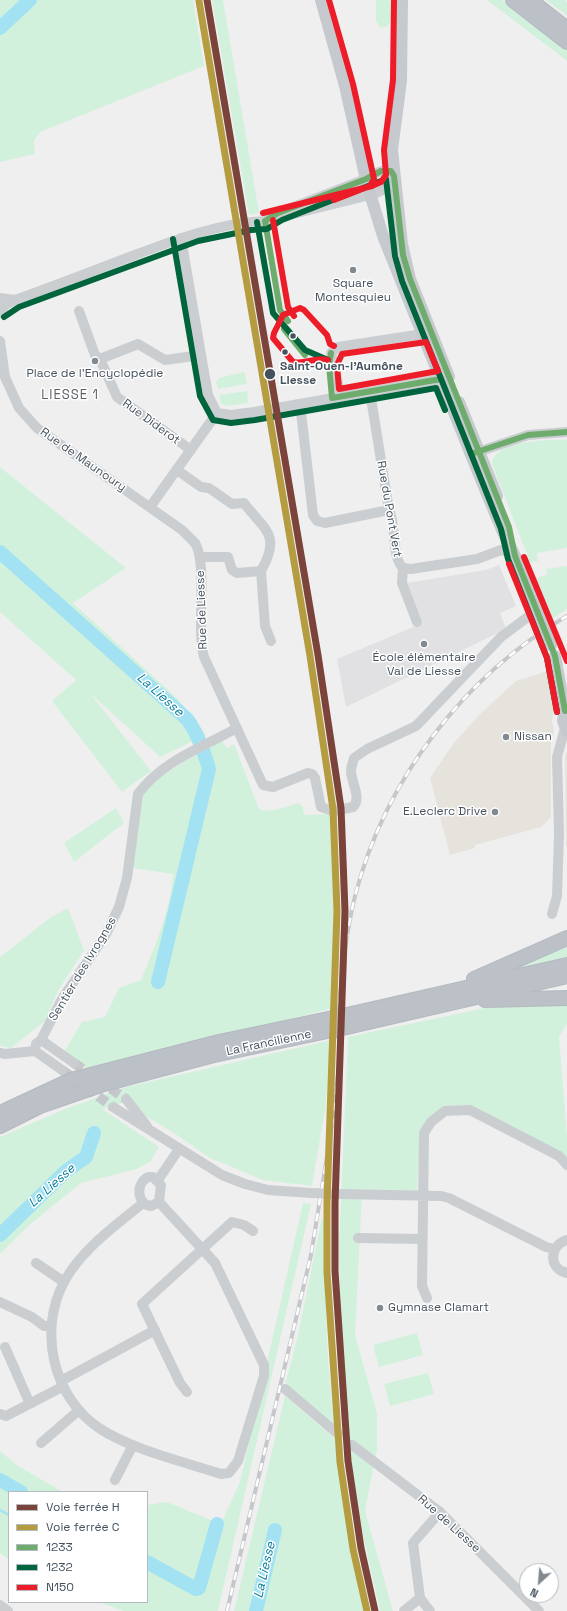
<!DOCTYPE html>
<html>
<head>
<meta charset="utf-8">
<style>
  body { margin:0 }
  #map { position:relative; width:567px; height:1611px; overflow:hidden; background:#f0efef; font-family:"Space Grotesk",sans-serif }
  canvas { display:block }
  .legend { position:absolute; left:8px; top:1491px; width:140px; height:112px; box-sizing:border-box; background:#fff; border:1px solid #b5babf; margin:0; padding:5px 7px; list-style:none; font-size:12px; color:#45525e }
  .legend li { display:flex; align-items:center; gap:8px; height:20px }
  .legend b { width:20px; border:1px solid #b5babf }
  .north { position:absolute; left:519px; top:1563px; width:40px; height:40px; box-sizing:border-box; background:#fff; border:1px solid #b5babf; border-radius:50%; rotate:206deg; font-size:11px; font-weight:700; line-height:16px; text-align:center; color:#45525e }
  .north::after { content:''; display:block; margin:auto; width:14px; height:18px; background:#818991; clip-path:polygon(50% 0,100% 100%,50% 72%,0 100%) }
</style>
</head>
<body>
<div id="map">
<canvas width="567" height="1611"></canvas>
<ul class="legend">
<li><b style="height:5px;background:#7b4339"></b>Voie ferrée H</li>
<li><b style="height:5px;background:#b59c40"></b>Voie ferrée C</li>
<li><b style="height:5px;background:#6dac6c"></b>1233</li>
<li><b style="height:5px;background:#00643c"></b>1232</li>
<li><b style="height:5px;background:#ed1c29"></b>N150</li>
</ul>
<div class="north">N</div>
</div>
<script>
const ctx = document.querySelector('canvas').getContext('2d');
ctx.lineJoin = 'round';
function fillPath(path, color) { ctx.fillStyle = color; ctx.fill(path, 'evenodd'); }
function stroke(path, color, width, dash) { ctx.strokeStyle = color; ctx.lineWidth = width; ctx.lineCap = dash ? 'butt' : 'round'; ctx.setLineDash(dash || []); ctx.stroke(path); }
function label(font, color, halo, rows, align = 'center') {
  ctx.font = font + ' "Space Grotesk",sans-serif'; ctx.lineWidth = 3; ctx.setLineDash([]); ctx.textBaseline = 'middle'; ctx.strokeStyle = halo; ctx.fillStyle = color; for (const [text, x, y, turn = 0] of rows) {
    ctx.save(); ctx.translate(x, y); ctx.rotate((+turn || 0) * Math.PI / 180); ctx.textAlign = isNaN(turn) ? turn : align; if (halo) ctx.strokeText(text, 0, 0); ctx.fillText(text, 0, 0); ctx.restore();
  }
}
fillPath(new Path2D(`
  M547 671 555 704 552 721 554 732 551 742V817L541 827 475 845V848L450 855 430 778 453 744 479 715 516 681Z
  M567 751V847H566L565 756Z`), '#e5e3dc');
fillPath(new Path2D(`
  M499 565 516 606 500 613 506 629 346 707 337 659 423 623 407 583 486 570Z`), '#e1e0e2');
fillPath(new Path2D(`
  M0 0H193L204 66 40 132 34 141 35 154 0 162Z
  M212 0H223L259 213 249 215Z
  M376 0H397V5L388 26 381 28 376 21Z
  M487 0H502L567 50V61Z
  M546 0H565L567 2V16Z
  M244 372 247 384 218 389 216 382 219 378Z
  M247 391 248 403 228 406 221 404 219 395Z
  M567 440V548L537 553 538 561 530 562 492 464C492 441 550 439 567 440Z
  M0 467 126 568 73 603 178 699 206 735 160 757 90 693 151 771 122 792 52 701 76 680 0 612Z
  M567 566V609L549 621 534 578 547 575 546 569Z
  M222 741 227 748 234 744 259 809C270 814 287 806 298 803L303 807 304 815 332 814 336 912 333 1008 89 1071 67 1054 65 1050 82 1022 105 1017 119 988 141 980C155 946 170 912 173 874L133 868C135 850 136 803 145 790 156 775 205 751 222 741Z
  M116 808 124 823 74 862 64 843Z
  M68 908 84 950 58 991 45 1021 11 1048 0 1046V957L51 917Z
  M567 943V957L509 971Z
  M567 1004V1024L559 1037 567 1136V1162L465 1110 445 1114 430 1129 419 1155 417 1191 362 1194 355 1335 377 1413V1449L365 1511 393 1611H380L363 1535 352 1469 341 1329 339 1247 348 1037 499 1005Z
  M332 1040 325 1110 312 1186 263 1180 210 1158 174 1133 123 1103 102 1109 159 1147 151 1161 137 1169 81 1183 27 1227 0 1254V1137L65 1109 126 1087Z
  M303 1203 311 1204 218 1611H124L98 1602H147V1505L167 1502 211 1520 223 1519 240 1482Z
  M322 1218 326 1219C325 1289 325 1356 335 1426L285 1385 298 1335Z
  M417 1333 423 1355 379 1367 373 1345Z
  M428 1373 434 1394 390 1406 384 1384Z
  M285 1396 334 1438 351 1541 368 1611H234Z
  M0 1451 18 1466 63 1492H9V1559L0 1553Z`), '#d2f1dd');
stroke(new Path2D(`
  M0 1510 9 1515`), '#a3e2f2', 2.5);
stroke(new Path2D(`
  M0 28 30 0
  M0 552 187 719C198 734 204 751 209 769L158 982
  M0 1235 66 1171 86 1157 94 1133
  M0 1480 21 1492
  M147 1562 196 1589 199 1588 217 1524
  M256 1611 275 1530`), '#a3e2f2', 14);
stroke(new Path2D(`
  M74 1063 126 1099
  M62 1070 113 1107`), '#c5c8cb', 10, [10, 5]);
const highway = new Path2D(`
  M513 0 567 42
  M530 0 567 29
  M474 979 567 938
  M485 1000 567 998
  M347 1015 567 965
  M347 1027 567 976
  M0 1113 71 1080 219 1042 333 1018
  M0 1126 40 1106 104 1084 214 1055 332 1030`);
stroke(highway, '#b4b9bf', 16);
stroke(new Path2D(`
  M181 238 208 395 217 413
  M0 298 15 300
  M79 311 95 355 100 359
  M0 313 5 305 15 300C55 286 95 270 135 255 177 239 220 223 265 221L374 194 385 189 394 176 391 171C381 169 374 174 366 179L278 213 265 221
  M0 341 5 377 19 408 37 428 182 530C186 534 191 539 195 543 208 564 196 628 204 657L263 785 273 787 308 773 312 774 315 778 321 807 333 811 353 807C362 798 351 782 351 771 351 767 353 762 354 758L367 749 416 726 501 637 537 610
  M370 392 389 510C397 526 391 557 403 568
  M341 397 331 353 338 347 429 333
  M300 404 313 515 317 521 325 523 389 510
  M217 413 231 415 254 412 441 379 447 377
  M191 450 117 397 100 359 138 344 165 360 201 355
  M472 454 528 435 567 432
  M177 470 201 487 209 488 232 504 244 503C264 530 282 534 261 571L237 573 232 570 228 557H200
  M150 507 217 413
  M403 568 411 569 477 559 501 550 514 554
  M403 568 402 583 417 622
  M261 571 265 626 271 641
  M552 914 557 896 559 833 557 757 565 728
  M41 1040 74 1063
  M35 1051 36 1044 41 1040 62 999 106 934 119 907 127 878 138 794C162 761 203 747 237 728
  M35 1051 62 1070
  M0 1053 5 1054 35 1051
  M126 1099 147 1126
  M113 1107 222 1175 245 1184 268 1190 311 1193
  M148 1177H153L161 1185 159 1202 151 1206C136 1204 136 1183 148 1177Z
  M158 1180 179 1149
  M339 1194 441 1196 449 1198 546 1247 554 1249
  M143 1203C115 1226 81 1250 64 1282 38 1331 53 1397 99 1428 130 1449 184 1462 221 1474L229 1473 238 1461 264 1376V1365L215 1263 159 1202
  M358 1238 422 1239
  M567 1240C549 1245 548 1269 567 1273
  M36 1263 64 1282
  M427 1298 422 1286 424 1133 431 1122 445 1111 470 1110 559 1156 567 1165
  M0 1302 32 1317 44 1326H51
  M5 1347 30 1404
  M61 1381 155 1330
  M285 1389 338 1434
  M187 1392 180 1383 142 1304 232 1222 244 1225 253 1231
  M0 1414 6 1416 62 1387
  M41 1443 78 1411
  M352 1445 440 1512 539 1611
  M115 1480 133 1445
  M0 1605 8 1611
  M404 1611 420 1598
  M430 1611 420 1598 413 1543 440 1512`), '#cbced1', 10);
stroke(new Path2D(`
  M321 0 345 86 367 184 383 236 482 482 502 530 515 556 541 621
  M402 0 401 81 392 150 402 244 410 279 449 377
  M459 402 497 496
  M555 656 565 711
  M567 708 563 720 567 732`), '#c6cacf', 12);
stroke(highway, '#bbc1c7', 14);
const rail = new Path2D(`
  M337 1037C340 989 344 942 355 896 385 780 464 676 567 616
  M227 1611 311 1255 333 1119 340 1056`);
stroke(rail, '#c5c7ca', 4);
stroke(rail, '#fff', 2.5, [8]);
const highwayBridge = new Path2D(`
  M333 1018 347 1015
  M332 1030 347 1027`);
stroke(highwayBridge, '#b4b9bf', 16, []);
stroke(new Path2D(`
  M311 1193 339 1194`), '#cbced1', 10);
stroke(new Path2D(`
  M541 621 551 645`), '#c6cacf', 12);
stroke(highwayBridge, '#bbc1c7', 14);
stroke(new Path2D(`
  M265 221 278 213 366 179 381 171H391L394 176 403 255 410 279 509 527 515 556 555 656 565 711
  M265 221 280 310 288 321
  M284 329 305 355
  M331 353 329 365 332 398
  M332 398 441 379
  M471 454 528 435 567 432`), '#6dac6c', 6);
stroke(new Path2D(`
  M257 222 273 313 305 350 328 360
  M173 239 200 396 213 420 231 423 255 420 436 388 445 410
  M4 317 19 307 198 241 251 230 267 229 282 220 386 179 395 256 402 281 501 529 508 559 547 658 557 712`), '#00643c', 6);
stroke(new Path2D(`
  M329 0 353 84 374 179 370 186 334 200
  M263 213 372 186 381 182 386 175 384 150 393 80 394 0
  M273 220 288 307 294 316
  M426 342 438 371 339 389 337 365 342 354Z
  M328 360C317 356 305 365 293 362L273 338 274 333 283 315 300 308 304 310 327 335 330 344 334 346
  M524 557 567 661
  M509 564 547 658 557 712`), '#ed1c29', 6);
stroke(new Path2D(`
  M207 0 318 655 341 808 345 911 335 1203V1271L348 1461 361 1548 375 1611`), '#7b4339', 7);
stroke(new Path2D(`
  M199 1 310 656 333 809 337 911 327 1203V1272L340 1462 353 1549 367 1611`), '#b59c40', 7);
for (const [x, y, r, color] of [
  [353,270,4,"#818991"],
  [293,336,3.5,"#45525e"],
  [285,352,3.5,"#45525e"],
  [95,361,4,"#818991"],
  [270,374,6,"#45525e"],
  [424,644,4,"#818991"],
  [506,737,4,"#818991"],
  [495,812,4,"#818991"],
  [380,1308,4,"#818991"]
]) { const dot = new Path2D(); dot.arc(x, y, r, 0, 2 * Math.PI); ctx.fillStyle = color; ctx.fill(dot); stroke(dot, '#fff', 1.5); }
label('12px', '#45525e', '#fff', [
  ["Square",353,284],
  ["Montesquieu",353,298],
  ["Place de l'Encyclopédie",95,374],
  ["École élémentaire",424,658],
  ["Val de Liesse",424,672],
  ["Nissan",514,737,"left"],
  ["E.Leclerc Drive",487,812,"right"],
  ["Gymnase Clamart",388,1308,"left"]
]);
label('bold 12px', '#45525e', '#fff', [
  ["Saint-Ouen-l'Aumône",280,367],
  ["Liesse",280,381]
], 'left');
label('12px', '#45525e', '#fff', [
  ["Rue Diderot",151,422,36],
  ["Rue de Maunoury",83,460,35],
  ["Rue du Pont Vert",389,509,80],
  ["Rue de Liesse",202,610,-92],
  ["Sentier des Ivrognes",83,969,-59],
  ["La Francilienne",269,1043,-12],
  ["Rue de Liesse",449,1524,42]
]);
ctx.letterSpacing = '1px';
label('13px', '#5a5f64', '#fff', [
  ["LIESSE 1",70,395]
]);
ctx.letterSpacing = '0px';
label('italic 13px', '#037e9c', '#fff', [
  ["La Liesse",160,695,42],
  ["La Liesse",52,1186,-42],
  ["La Liesse",265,1570,-77]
]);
</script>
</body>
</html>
